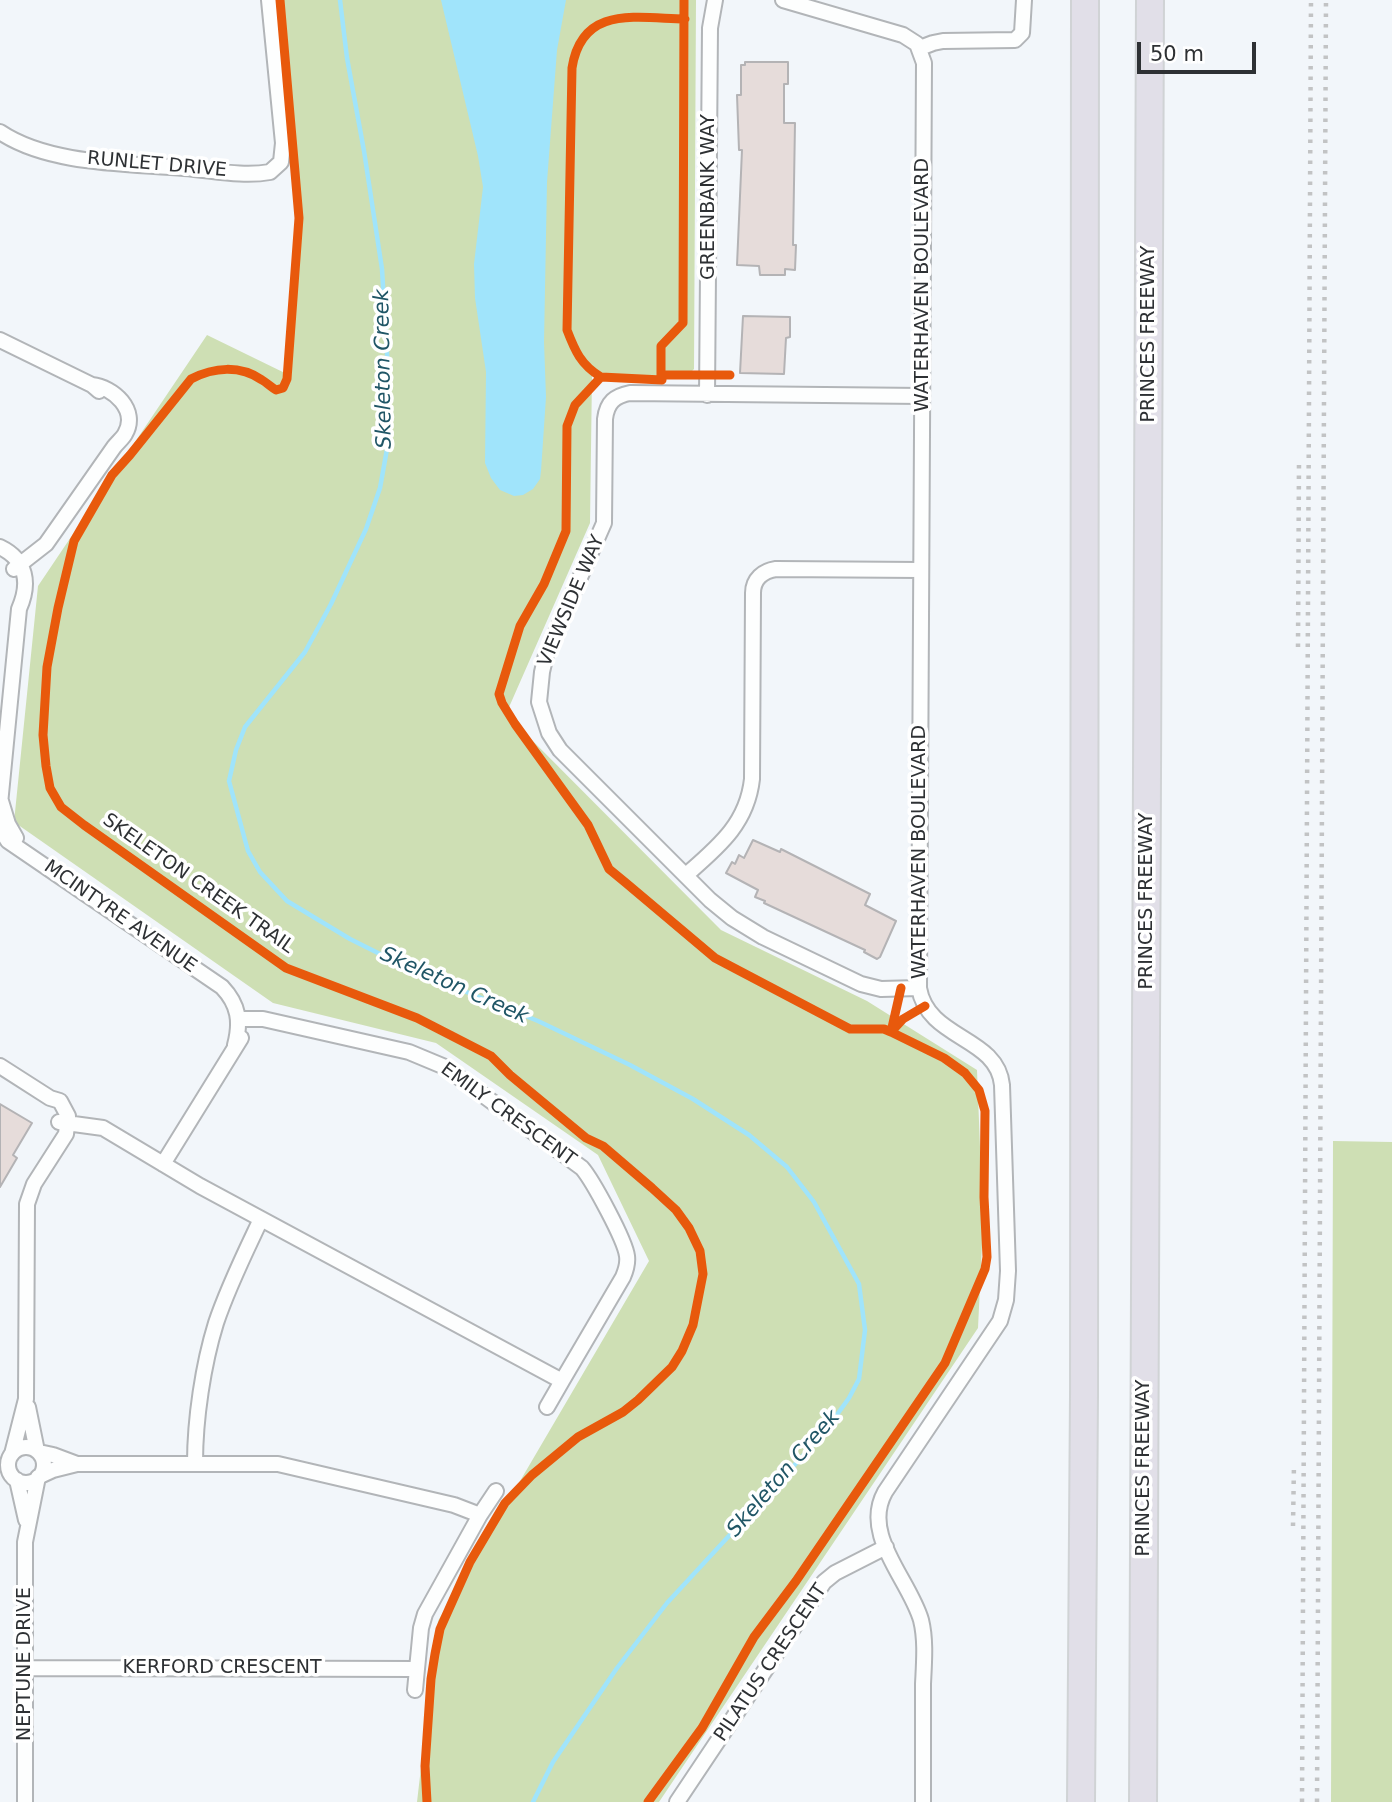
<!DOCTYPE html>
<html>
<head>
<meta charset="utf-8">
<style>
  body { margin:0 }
  #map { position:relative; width:1392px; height:1802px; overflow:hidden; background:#f2f6fa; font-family:"DejaVu Sans",sans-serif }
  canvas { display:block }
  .scale { position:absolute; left:1137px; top:42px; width:119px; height:32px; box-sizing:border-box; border:4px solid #2e3134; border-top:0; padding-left:9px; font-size:21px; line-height:24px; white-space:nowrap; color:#2e3134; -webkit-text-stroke:5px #fff; paint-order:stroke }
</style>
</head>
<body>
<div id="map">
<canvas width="1392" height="1802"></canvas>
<div class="scale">50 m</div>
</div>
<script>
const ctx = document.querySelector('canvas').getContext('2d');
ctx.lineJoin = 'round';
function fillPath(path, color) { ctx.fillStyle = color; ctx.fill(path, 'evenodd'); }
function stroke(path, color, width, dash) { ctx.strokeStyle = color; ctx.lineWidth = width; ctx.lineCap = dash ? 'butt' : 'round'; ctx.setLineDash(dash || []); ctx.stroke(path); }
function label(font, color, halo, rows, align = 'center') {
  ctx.font = font + ' "DejaVu Sans",sans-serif'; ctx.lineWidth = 7; ctx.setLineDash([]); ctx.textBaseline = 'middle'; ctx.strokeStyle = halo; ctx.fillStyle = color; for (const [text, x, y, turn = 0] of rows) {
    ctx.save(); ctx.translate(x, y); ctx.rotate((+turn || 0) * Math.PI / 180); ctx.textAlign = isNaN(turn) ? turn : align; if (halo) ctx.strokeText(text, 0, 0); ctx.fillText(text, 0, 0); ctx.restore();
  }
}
fillPath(new Path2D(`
  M283 0H696L694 369 687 376H592L590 523 506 714 721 930 867 1001 977 1070 983 1224 978 1328 659 1802H417L438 1621 649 1261 598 1155 436 1043 273 1003 14 822 38 586 207 335 291 376 302 217Z
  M1333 1141 1392 1142V1802H1331Z`), '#cedfb4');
fillPath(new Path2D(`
  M441 0H566L557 50 547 182 544 342 546 397 541 471 540 479 533 489 523 495 514 496 500 490 491 478 485 463 486 372 475 298 474 264 483 187 478 156Z`), '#a0e4fb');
stroke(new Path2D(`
  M340 0 347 58 364 151 382 269 388 370 389 438 380 488 366 529 331 604 305 652 245 727 236 750 229 781 248 851 260 872 287 901 350 939 410 969 538 1021 630 1065 693 1099 749 1135 787 1167 814 1202 859 1284 865 1330 859 1379 849 1398 823 1434 667 1603 617 1668 553 1762 533 1802`), '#a0e4fb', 4.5);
const building = new Path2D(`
  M745 62H788V84H784V123H795L793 245H796L795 270 785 269V275H760L759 266 737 265 742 150H739L737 95H741V65H745Z
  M743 316 790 317V337L786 338 784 374 740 373Z
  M753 840 780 852 781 849 870 894 865 905 896 921 880 957 877 959 864 952 865 950 764 903 765 901 755 897 758 890 726 873 732 862 735 864 739 855 744 858Z
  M0 1104 32 1123 13 1155 17 1158 0 1187Z`);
fillPath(building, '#e6dcda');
stroke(building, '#b4b3b5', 2);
const street = new Path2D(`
  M783 0 903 35 917 44 924 63 919 988C928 1040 997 1036 1002 1085L1008 1271 1006 1300 1000 1321 885 1492C861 1535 909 1579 921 1620 926 1640 924 1663 923 1684 923 1723 923 1763 923 1802
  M920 48 933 43 943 41 1015 40 1022 33 1024 0
  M0 132C49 165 127 163 184 168 212 170 242 177 270 172L281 162 283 143 269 0
  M0 340 92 385 99 391
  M707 395 710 28 715 0
  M0 547C27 560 30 584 19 609L0 804
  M14 569 46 544 114 447C117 443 123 438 125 434 139 410 113 387 92 385
  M1 801 8 824 16 838
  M0 829 8 841 222 987C239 1005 241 1022 235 1045
  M686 875C718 847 747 824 752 779L753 593C753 579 763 571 776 569L920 570
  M919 988 881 989 861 984 763 937 732 918 710 900 560 750 549 733 539 702 542 672 546 655 604 523 605 419C607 402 615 396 630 393L922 396
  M0 1066 50 1098 60 1101 68 1116 66 1134 34 1184 27 1204 26 1399 12 1454
  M59 1122 103 1128 200 1186 562 1381 623 1277C626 1270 628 1263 627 1256 625 1240 593 1181 582 1168L445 1067 409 1052 263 1019H239
  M163 1164 241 1038
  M28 1407 37 1451
  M547 1407 562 1381
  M8 1465a18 18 0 1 1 36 0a18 18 0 1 1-36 0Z
  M39 1452 53 1455 77 1464
  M195 1463C195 1419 203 1365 216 1323 228 1287 245 1253 261 1219
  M17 1480 26 1520
  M480 1515 496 1491
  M26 1668 417 1669 421 1628 425 1614 480 1515 454 1505 278 1464H77L53 1470 40 1476
  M415 1690 417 1669
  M25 1802V1542L38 1477
  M677 1802 824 1582 835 1573 886 1547`);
const highway = new Path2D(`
  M1081 1802 1084 1395 1085 0
  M1143 1802 1150 0`);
stroke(street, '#b2b5b8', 18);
stroke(highway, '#d0d3d5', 30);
stroke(street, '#fdfefe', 14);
stroke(highway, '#e1dfe8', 26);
stroke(new Path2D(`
  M1298 647 1299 462
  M1293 1526 1294 1463
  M1302 1802 1311 0
  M1317 1802 1326 0`), '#c2c3c4', 4.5, [3.5, 7]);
stroke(new Path2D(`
  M280 0 299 218 287 379 283 388 276 390C271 387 267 383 262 380 240 365 214 367 191 379L130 455 112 475 74 541 58 608 47 667 43 735 46 766 50 788 61 807 84 825 286 968 417 1018 491 1056 510 1075 586 1138 603 1146 652 1188 676 1210 689 1228 700 1251 703 1274 693 1325 682 1351 672 1367 638 1400 623 1412 578 1437 532 1475 505 1503 470 1562 440 1629 435 1654 431 1679 425 1766 427 1802
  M661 375V346L683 323 684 0
  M601 377 662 380 661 375H730
  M901 988 891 1032 903 1019 925 1006
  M648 1802 702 1728 754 1637 796 1581 945 1363 985 1269 987 1257 984 1197 985 1111 979 1090 965 1073 944 1058 891 1032 884 1029H850L715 958 626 883 609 869 588 825 515 724 502 703 499 694 520 626 544 584 566 531 567 426 575 405 601 377C581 365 575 351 567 330L572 68C582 5 636 18 685 19`), '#e8590c', 9);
label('19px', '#2e3134', '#fff', [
  ["RUNLET DRIVE",157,165,5],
  ["GREENBANK WAY",709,197,-90],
  ["WATERHAVEN BOULEVARD",923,285,-90],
  ["PRINCES FREEWAY",1149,334,-90],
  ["VIEWSIDE WAY",572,601,-67],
  ["WATERHAVEN BOULEVARD",920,852,-90],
  ["SKELETON CREEK TRAIL",198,884,35],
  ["PRINCES FREEWAY",1147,901,-90],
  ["MCINTYRE AVENUE",120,917,35],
  ["EMILY CRESCENT",508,1115,36],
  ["PRINCES FREEWAY",1144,1468,-90],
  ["PILATUS CRESCENT",771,1663,-56],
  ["NEPTUNE DRIVE",25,1664,-90],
  ["KERFORD CRESCENT",222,1668]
]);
label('italic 21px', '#205666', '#fff', [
  ["Skeleton Creek",384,369,-91],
  ["Skeleton Creek",454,986,24],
  ["Skeleton Creek",784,1474,-49]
]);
</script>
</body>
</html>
